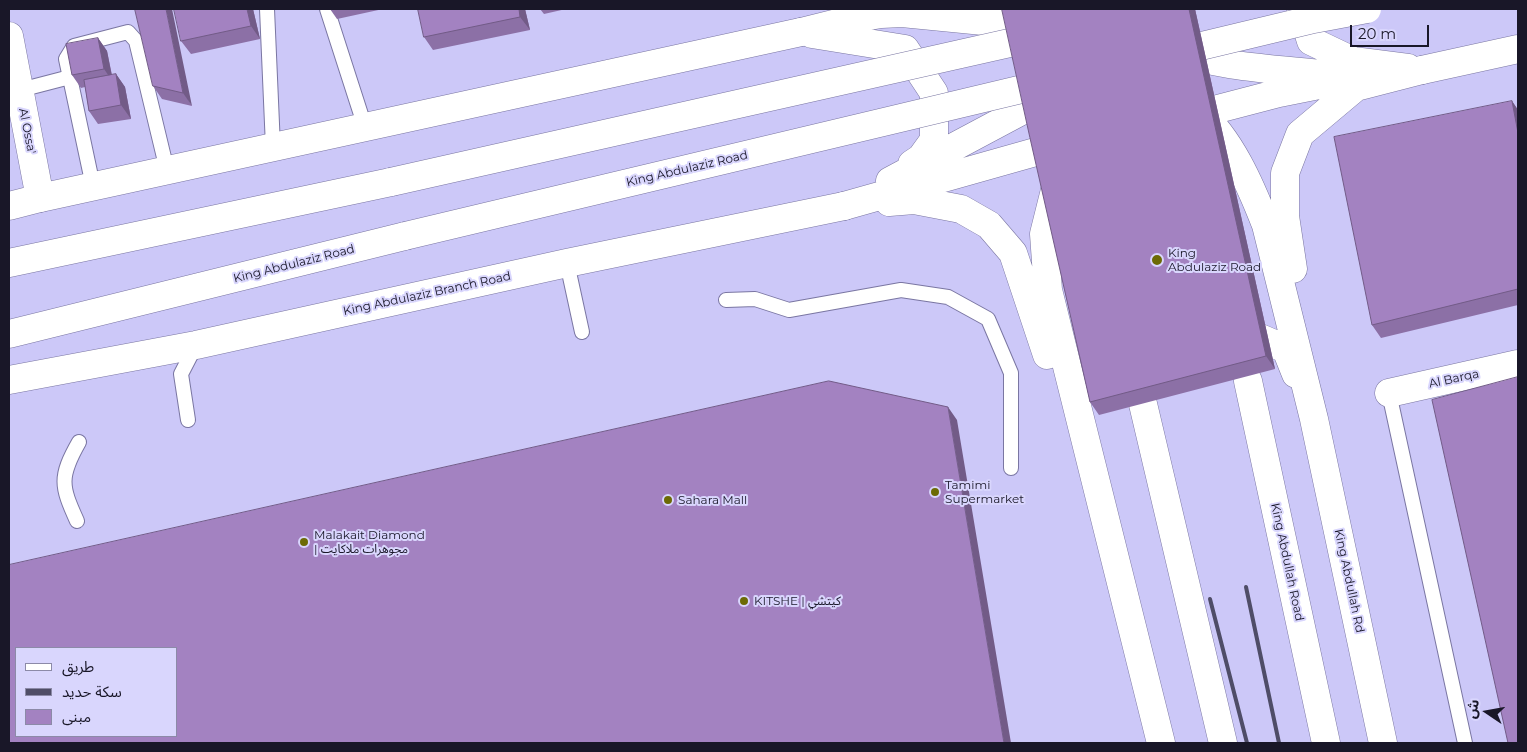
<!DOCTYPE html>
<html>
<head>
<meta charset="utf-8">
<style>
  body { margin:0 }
  #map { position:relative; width:1527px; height:752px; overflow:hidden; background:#ccc8f8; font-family:Montserrat,"Noto Sans Arabic",sans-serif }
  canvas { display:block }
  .frame { position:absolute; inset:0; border:10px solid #191728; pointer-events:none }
  .legend { position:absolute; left:15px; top:647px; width:162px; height:90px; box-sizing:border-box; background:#d9d6fd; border:1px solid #8c8aa8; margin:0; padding:6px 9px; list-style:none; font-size:15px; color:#191728 }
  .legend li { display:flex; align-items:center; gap:10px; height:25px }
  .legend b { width:25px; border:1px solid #8c8aa8 }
  .north { position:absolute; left:1462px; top:687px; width:50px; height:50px; -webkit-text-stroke:4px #d9d6fd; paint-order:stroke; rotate:282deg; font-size:14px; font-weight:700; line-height:20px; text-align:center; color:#191728 }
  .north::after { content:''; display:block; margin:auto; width:18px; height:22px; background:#191728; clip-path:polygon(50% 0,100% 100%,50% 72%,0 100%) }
  .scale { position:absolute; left:1350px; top:25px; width:79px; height:22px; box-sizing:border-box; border:2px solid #191728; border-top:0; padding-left:6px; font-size:15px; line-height:18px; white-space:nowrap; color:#191728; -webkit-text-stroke:4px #d9d6fd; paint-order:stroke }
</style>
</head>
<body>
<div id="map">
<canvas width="1527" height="752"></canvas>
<div class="frame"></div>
<ul class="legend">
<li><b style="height:6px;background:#fff"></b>طريق</li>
<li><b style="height:6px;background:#4f4d67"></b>سكة حديد</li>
<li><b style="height:14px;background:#a382c1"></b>مبنى</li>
</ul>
<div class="north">ش</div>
<div class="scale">20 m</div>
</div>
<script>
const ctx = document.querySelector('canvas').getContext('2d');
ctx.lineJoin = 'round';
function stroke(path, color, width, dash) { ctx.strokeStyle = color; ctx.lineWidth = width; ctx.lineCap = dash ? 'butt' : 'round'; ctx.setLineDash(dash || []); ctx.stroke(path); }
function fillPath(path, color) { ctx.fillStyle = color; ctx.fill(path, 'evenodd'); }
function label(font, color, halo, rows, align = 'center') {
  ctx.font = font + ' Montserrat,"Noto Sans Arabic",sans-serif'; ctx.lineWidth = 4; ctx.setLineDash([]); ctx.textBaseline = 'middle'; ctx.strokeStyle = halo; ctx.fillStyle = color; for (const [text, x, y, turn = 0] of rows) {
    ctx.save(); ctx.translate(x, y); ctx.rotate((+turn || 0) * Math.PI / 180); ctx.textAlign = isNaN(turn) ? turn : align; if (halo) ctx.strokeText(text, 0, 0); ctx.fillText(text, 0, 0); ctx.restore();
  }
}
const service = new Path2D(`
  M267 9 273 147
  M327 9 365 127
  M20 90 70 77
  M93 186 66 59 74 46 128 32 136 41 167 170
  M567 263 582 332
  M726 300 755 299 789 310 901 290 948 297 988 319 1011 373V468
  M1389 393 1465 743
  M188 420 181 374 196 345
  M77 521C61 486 59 477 79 442`);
const minor = new Path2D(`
  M9 36 40 198
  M1389 393 1518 364`);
const tertiary = new Path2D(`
  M1422 70 1518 49
  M9 206 40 198 801 32
  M9 380 196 345 567 263 844 206`);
const secondary = new Path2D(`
  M1301 9 1311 41 1353 61 1408 68
  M801 32 857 18 881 14 902 13 1014 24 1040 29
  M812 34 905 49 934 93V140L921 158 912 164
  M1170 49C1221 68 1276 69 1330 75
  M1198 110C1231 140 1250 184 1266 225L1314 419 1383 743
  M1187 117 1279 93 1354 78
  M890 181 1057 92
  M1057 182 1044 234 1048 290 1161 743
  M889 202 914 200 961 209 989 225 1013 253 1047 355
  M844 206 1039 151 1070 148
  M1293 269 1285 216V173L1300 134 1356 87 1422 70
  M1233 338 1253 335 1286 349 1296 374`);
const primary = new Path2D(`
  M9 263 391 182
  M9 334 405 236`);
const trunk = new Path2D(`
  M1248 381 1326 743
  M1143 404 1223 743`);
stroke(service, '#7a76a2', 16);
stroke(minor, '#7a76a2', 29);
stroke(tertiary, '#7a76a2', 29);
stroke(secondary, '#7a76a2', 29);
stroke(primary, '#7a76a2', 29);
stroke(trunk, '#7a76a2', 29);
stroke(service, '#fff', 14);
stroke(minor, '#fff', 28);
stroke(tertiary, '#fff', 28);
stroke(secondary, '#fff', 28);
stroke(primary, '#fff', 28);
stroke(trunk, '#fff', 28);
stroke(new Path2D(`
  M1246 587 1279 743
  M1210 599 1247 743`), '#4f4d67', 4);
const primaryBridge = new Path2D(`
  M1168 54 1314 19 1367 9
  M391 182 1045 35
  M405 236 1056 81`);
stroke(primaryBridge, '#7a76a2', 29, []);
stroke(primaryBridge, '#fff', 28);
fillPath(new Path2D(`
  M135 9 192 106 162 99 153 86Z
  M253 9 260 39 191 54 181 41Z
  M330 9H383L337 19Z
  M418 9H525L530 30 433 50 424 37Z
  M540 9H566L544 14Z
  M1002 9H1195L1275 369 1099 415 1090 402Z
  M98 38 107 51 112 75 116 74 125 87 131 119 98 124 89 111 85 87 81 88 72 75Z
  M1512 101 1518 110V305L1381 338 1372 325Z`), '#8c70a6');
fillPath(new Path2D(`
  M166 9H172L192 106 183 93Z
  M247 9H253L260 39 251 26Z
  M519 9H525L530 30 520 17Z
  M1189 9H1195L1275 369 1266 356Z
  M98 38 107 51 113 82 104 69Z
  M116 74 125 87 131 119 121 105Z
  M1512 101 1518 110V133Z
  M948 407 957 420 1011 743H1004Z`), '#725b87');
const building = new Path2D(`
  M135 9H166L183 93 153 86Z
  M174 9H247L251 26 181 41Z
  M418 9H519L520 17 424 37Z
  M1002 9H1189L1266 356 1090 402 1030 138Z
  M98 38 104 69 72 75 66 44Z
  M116 74 121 105 89 111 84 80Z
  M1512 101 1518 133V289L1372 325 1334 137Z
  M1518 377V743H1508L1432 400Z
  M829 381 948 407 1004 743H9V565ZM16 648H176V736H16Z`);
fillPath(building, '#a382c1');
stroke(building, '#725b87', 1);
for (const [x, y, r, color] of [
  [1157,260,6,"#6c6a05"],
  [935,492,5,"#6c6a05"],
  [668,500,5,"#6c6a05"],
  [304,542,5,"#6c6a05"],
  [744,601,5,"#6c6a05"]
]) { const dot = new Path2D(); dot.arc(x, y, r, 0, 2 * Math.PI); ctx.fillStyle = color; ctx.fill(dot); stroke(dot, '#d9d6fd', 2); }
label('12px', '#191728', '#d9d6fd', [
  ["Al Ossa'",27,131,79],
  ["King Abdulaziz Road",687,169,-13],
  ["King Abdulaziz Road",294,264,-14],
  ["King Abdulaziz Branch Road",427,294,-12],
  ["Al Barqa",1454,379,-12],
  ["King Abdullah Road",1287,562,78],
  ["King Abdullah Rd",1349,581,78]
]);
label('12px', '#191728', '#d9d6fd', [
  ["King",1168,253],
  ["Abdulaziz Road",1168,267],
  ["Tamimi",945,485],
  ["Supermarket",945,499],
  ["Sahara Mall",678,500],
  ["Malakait Diamond",314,535],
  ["| مجوهرات ملاكايت",314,549],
  ["KITSHE | كيتشي",754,601]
], 'left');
</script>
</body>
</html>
